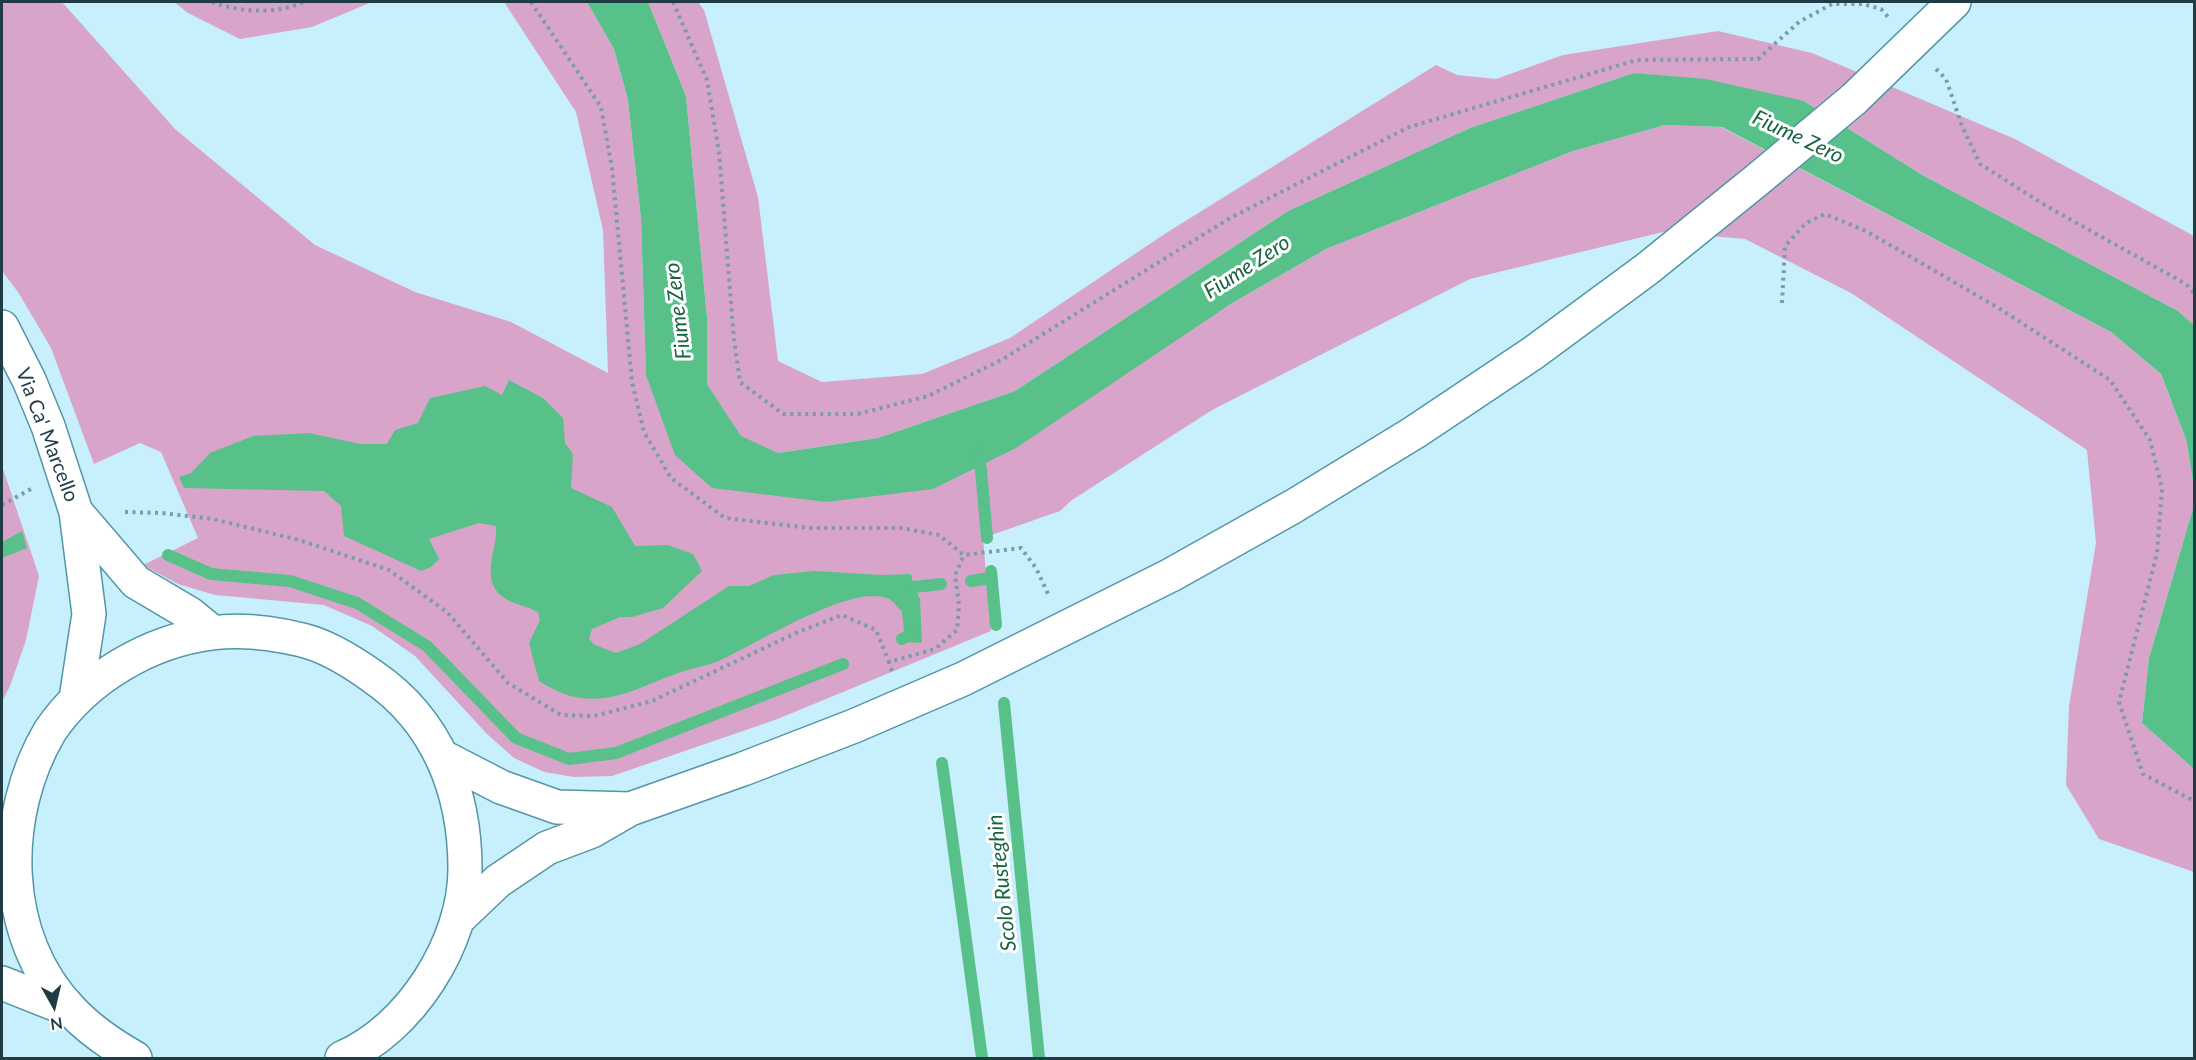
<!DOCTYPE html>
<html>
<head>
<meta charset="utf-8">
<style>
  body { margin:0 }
  #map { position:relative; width:2196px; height:1060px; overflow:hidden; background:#c8f0fc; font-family:Lato,sans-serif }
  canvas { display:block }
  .frame { position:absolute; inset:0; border:3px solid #1f3c44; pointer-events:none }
  .north { position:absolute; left:24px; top:976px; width:60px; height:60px; -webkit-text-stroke:4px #fff; paint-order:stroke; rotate:172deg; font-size:16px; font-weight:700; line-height:24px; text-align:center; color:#1f3c44 }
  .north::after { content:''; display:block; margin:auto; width:21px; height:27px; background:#1f3c44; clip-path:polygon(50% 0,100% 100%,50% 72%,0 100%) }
</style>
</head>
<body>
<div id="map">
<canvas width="2196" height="1060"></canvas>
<div class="frame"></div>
<div class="north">N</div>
</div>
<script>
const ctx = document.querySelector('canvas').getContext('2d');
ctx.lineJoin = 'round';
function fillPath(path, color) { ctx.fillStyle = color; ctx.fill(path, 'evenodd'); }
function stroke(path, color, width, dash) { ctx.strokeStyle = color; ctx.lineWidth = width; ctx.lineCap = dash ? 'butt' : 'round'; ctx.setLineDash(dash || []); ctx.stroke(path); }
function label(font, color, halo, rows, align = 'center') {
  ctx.font = font + ' Lato,sans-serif'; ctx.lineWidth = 6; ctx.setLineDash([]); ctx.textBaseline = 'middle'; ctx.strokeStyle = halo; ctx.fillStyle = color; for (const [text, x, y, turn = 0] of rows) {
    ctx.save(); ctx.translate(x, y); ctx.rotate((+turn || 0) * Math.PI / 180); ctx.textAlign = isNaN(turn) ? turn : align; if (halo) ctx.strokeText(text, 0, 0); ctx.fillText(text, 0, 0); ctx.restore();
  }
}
fillPath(new Path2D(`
  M2 2H62L175 129 315 245 415 292 511 322 608 373 603 230 576 112 504 2H587L614 49 628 100 641 219 646 375 826 502 1229 305 1326 249 1573 151 1665 125 1721 127 2111 332 2161 374 2186 439 2194 487V505L2149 658 2142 723 2194 769V872L2099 839 2066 785 2069 706 2096 543 2087 450 1851 293 1745 239 1663 232 1470 279 1212 410 1072 500 1060 511 983 538 991 631 775 720 612 776 574 777 544 772 514 758 487 734 415 656 372 626 324 605 215 595 178 584 143 565 198 538 161 452 140 443 94 464 51 348 18 292 2 271Z
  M174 2H372L312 27 240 39 188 13Z
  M648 2H698L704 10 758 197 778 361 822 382 922 374 1010 338 1163 235 1436 65 1457 75 1496 79 1563 55 1718 31 1812 53 2015 139 2194 236V325L2178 311 1924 176 1804 101 1634 73 1470 128 1288 211 1015 391 878 438 778 453 741 437 707 384V318L686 96Z
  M2 466 39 576 26 640 10 686 2 702Z`), '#d9a4c9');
fillPath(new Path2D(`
  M587 2H648L686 96 707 318V384L741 436 778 453 878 438 1015 391 1288 211 1470 128 1634 73 1706 79 1804 101 1924 176 2178 311 2194 325V487L2186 439 2161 374 2111 332 1722 127 1665 125 1573 151 1326 249 1229 305 1016 448 933 489 826 502 712 488 675 455 646 375 641 219 628 100 614 49Z
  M509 380 543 398 563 418 565 443 573 454 571 488 612 507 635 546 668 545 693 554 702 571 663 608 632 617H620L592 629 589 639 595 645 616 653 640 644 729 586H749L774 575 814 571 882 575 911 574 914 587 920 599 922 643 905 642 902 611C898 608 893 601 889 599 853 581 752 647 716 662 705 666 693 668 681 672 648 683 617 703 581 698 565 696 552 689 539 681L529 643 540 620 538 612C527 606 512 604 503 597 479 580 498 549 496 526L479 523 429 539 439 559 431 567 421 571 344 536 341 506 324 491 184 488 179 477 191 473 210 453 253 436 309 433 360 444H387L395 430 418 423 430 398 485 386 502 395Z
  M2194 505V769L2142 723 2149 658Z
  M22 531 27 548 2 558V542Z`), '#58c189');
stroke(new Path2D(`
  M976 450 981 470 987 538
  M168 555 211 574 290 581 357 603 427 646 516 738 569 759 616 753 843 664
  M991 571 996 625
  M971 581 991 578
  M914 587 941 584
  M902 639 910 635
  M1004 703 1039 1058
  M942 763 982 1058`), '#58c189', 12);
const secondary = new Path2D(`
  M2 327 29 380 48 426 76 512 89 614 76 699
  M76 512 136 582 190 614 212 632
  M443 757 501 787 557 807 630 809
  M457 920 498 881 547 848 592 831 630 809 743 769 854 726 963 679 1171 575 1294 506 1415 432 1533 353 1647 269 1757 180 1854 99 1954 2
  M2 983 70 1010
  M135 1058C112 1045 91 1031 72 1011 0 938 0 815 50 731 86 678 149 641 212 633 241 629 273 633 302 640 327 646 351 661 372 676 438 721 465 792 465 869 465 943 410 1029 342 1058`);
stroke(secondary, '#5296a8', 36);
stroke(new Path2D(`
  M212 2C240 12 275 15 303 2
  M531 2 601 107 612 168 632 382 644 432 671 478 725 518 810 528H901L939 535 964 555 1021 548 1036 568 1049 596
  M673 2 707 80 719 152 734 340 740 382 783 414H858L928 396 1003 359 1230 218 1409 127 1637 60 1758 59 1799 22 1832 4H1863L1881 9 1888 17
  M1936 69 1946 79 1962 126 1980 164 2048 207 2186 284 2194 293
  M1782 303 1785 246 1806 223 1825 214 1866 231 1997 307 2110 380 2150 440 2162 489 2157 553 2119 702 2143 774 2194 801
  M2 505 31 489
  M125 512 162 513 213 519 299 540 389 570 447 612 508 683 561 715 594 716 652 701 798 632 842 615 876 630 889 662
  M892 671 889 662 935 649 957 630 959 605 955 575 964 555`), '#799ca6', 4, [3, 4.5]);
stroke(secondary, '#fff', 33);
label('20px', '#1f3c44', '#fff', [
  ["Via Ca' Marcello",47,435,69]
]);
label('italic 21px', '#15633f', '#fff', [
  ["Fiume Zero",1798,137,25],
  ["Fiume Zero",1247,267,-33],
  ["Fiume Zero",678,311,-97],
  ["Scolo Rusteghin",1002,883,-96]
]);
</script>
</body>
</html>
